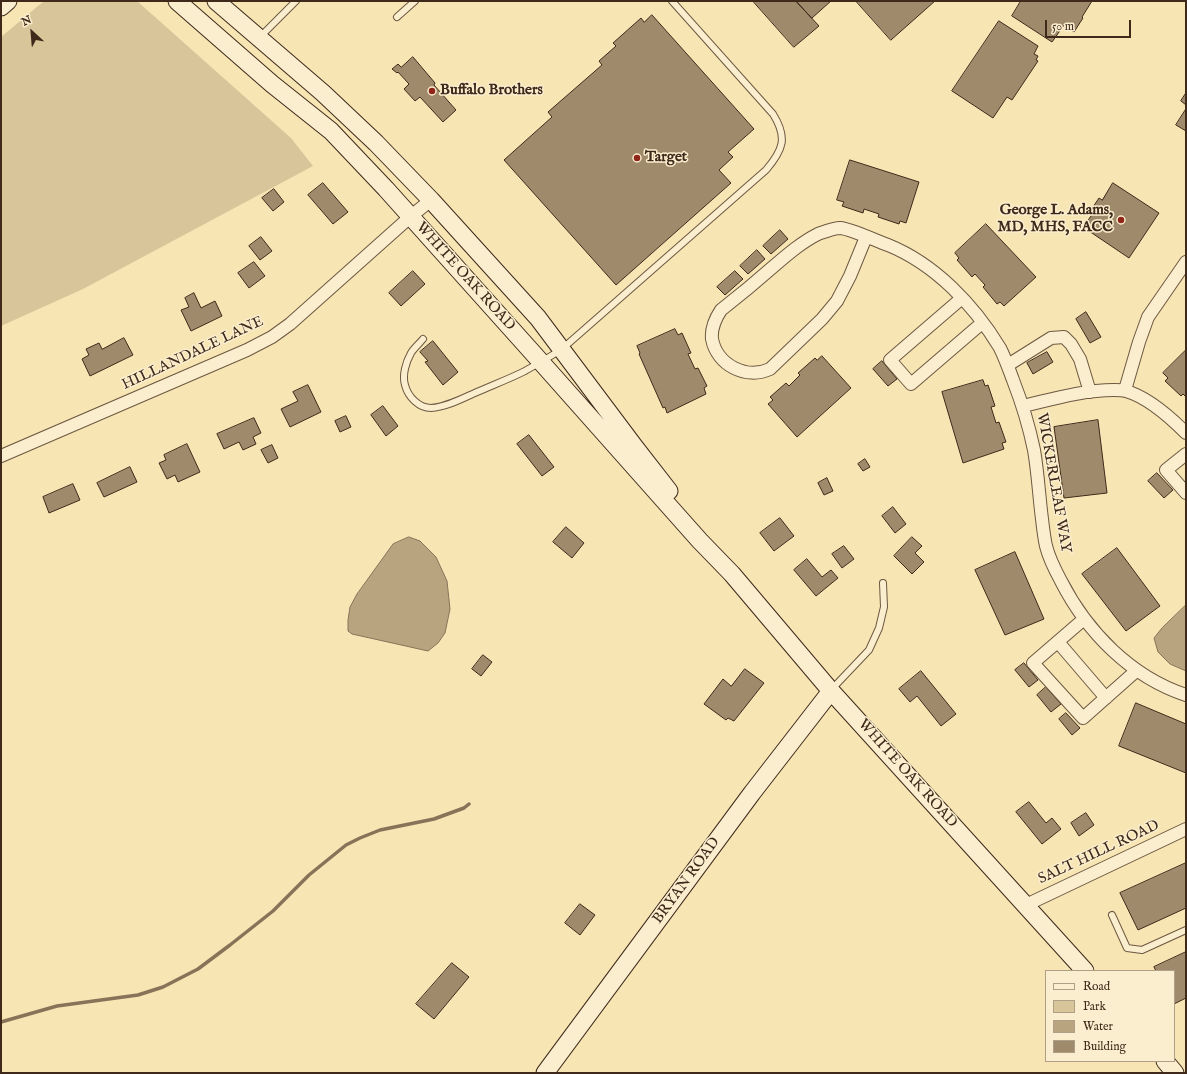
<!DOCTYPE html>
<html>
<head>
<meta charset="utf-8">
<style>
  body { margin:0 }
  #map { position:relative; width:1187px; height:1074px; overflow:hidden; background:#f7e5b4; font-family:"IM FELL English",serif }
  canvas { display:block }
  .frame { position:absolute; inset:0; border:2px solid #3f291b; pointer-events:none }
  .legend { position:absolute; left:1045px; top:970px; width:130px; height:92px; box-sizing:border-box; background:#faeece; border:1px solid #af9f86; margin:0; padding:5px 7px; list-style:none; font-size:12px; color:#3f291b }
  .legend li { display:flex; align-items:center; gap:8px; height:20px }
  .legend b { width:20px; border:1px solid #af9f86 }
  .north { position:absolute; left:12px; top:12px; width:40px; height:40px; -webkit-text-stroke:3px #faeece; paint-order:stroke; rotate:334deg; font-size:11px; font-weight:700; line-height:16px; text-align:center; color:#3f291b }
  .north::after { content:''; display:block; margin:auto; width:14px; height:18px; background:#3f291b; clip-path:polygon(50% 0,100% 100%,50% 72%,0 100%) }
  .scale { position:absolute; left:1045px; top:20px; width:86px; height:18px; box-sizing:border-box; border:2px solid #3f291b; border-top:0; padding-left:5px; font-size:12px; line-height:14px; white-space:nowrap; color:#3f291b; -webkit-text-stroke:3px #faeece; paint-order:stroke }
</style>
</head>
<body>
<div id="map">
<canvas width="1187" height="1074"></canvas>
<div class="frame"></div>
<ul class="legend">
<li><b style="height:5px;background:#faeece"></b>Road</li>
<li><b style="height:11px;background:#d8c59a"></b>Park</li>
<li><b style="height:11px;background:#b8a580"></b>Water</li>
<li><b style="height:11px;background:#9f8b6b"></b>Building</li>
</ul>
<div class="north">N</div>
<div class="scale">50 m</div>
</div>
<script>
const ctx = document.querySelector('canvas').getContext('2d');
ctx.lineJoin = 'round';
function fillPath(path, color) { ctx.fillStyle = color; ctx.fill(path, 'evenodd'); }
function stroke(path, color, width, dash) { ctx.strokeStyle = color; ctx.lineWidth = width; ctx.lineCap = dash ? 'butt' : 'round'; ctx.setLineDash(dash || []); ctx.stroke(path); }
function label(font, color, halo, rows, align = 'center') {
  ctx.font = font + ' "IM FELL English",serif'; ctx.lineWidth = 3; ctx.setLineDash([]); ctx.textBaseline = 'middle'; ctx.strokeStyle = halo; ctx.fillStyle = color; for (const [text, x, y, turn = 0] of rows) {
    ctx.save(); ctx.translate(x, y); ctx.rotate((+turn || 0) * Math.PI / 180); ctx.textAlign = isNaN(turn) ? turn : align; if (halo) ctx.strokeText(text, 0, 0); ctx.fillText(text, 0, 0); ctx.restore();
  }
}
fillPath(new Path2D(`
  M44 1H137L291 138 313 166 83 289 1 326V37Z`), '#d8c59a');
const water = new Path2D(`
  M409 537 420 541 436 557 447 581 450 609 445 633 438 643 428 651 352 634 348 631V620L350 607 357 594 393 544Z
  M1186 605V671L1170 664 1158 652 1154 638 1162 628Z`);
fillPath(water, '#b8a580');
stroke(water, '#887358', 1);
stroke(new Path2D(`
  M1 1022 57 1006 138 995 163 987 198 969 230 945 273 911 309 875 346 845 360 838 380 830 434 819 464 808 469 804`), '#887358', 3.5);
const building = new Path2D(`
  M753 1H796L819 26 794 47Z
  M796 1H831L812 18Z
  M856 1H935L891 40Z
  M1021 1H1092L1082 17 1083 18 1074 32 1064 25 1052 42 1012 16Z
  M652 15 754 129 728 152 733 157 719 170 731 183 616 285 504 160 552 117 548 112 602 65 599 61 616 46 613 43 641 18 644 22Z
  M999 21 1038 46 1034 54 1038 56 1036 60 1038 61 1012 100 1007 97 993 118 952 91Z
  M413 57 435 83 434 85 456 110 443 122 420 97 415 101 404 89 409 84 398 72 397 73 392 69 398 64 401 67Z
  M1186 93V105L1181 101Z
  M1186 109V131L1176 125Z
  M850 160 919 182 906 223 900 221 899 224 878 217 879 214 864 209 863 213 842 206 844 202 837 200Z
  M323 183 348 212 333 224 308 195Z
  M1113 183 1159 213 1129 258 1083 227 1094 212 1091 210 1099 198 1102 200Z
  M274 189 284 202 273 211 262 198Z
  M986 224 1036 277 1004 306 1000 302 997 304 983 287 985 285 975 274 972 277 957 260 959 258 955 253Z
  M780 230 788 239 771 254 763 246Z
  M261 237 272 251 260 260 249 246Z
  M757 250 765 259 748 274 740 266Z
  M254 262 265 276 249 288 238 273Z
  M413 271 425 284 401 306 389 293Z
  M735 271 743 279 725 295 717 287Z
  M194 293 201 308 215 301 222 316 191 331 181 310 189 307 185 298Z
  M1086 312 1101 337 1090 343 1076 319Z
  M675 329 678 335 682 333 691 353 688 354 695 369 698 368 707 386 704 388 706 394 667 413 665 407 663 408 639 354 640 353 637 346Z
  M124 338 133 355 90 376 82 359 89 355 86 349 99 343 102 349Z
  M433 341 458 372 443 385 425 362 428 361 420 352Z
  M1186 350V397L1183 394 1181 396 1165 381 1168 378 1163 373Z
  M1047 352 1053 362 1033 374 1027 363Z
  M822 356 851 388 797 437 768 404 773 400 770 397 786 383 789 386 800 375 798 373 815 358 817 360Z
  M882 361 897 379 888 386 873 369Z
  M983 380 985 386 988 385 995 406 991 407 996 423 999 422 1006 442 1002 443 1004 449 963 463 942 392Z
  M308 385 321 412 290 427 281 409 298 401 293 392Z
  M383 406 398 426 386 436 371 415Z
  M346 416 351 427 340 432 335 421Z
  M254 418 261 433 253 437 256 444 243 450 239 442 224 449 217 434Z
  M1098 420 1107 493 1064 498 1054 427Z
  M529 435 554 467 542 476 517 444Z
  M187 444 200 472 178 482 175 475 167 479 159 463 166 460 164 455Z
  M272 445 278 458 268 463 261 450Z
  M865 459 870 467 863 471 858 464Z
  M130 467 137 482 104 497 97 483Z
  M1157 473 1173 490 1164 498 1148 481Z
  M827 478 833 491 824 495 818 483Z
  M73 484 80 500 49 513 43 497Z
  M893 507 906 524 895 533 882 516Z
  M780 518 794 536 774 551 760 533Z
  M566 527 584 543 572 558 553 542Z
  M912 537 922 546 915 553 924 562 912 574 894 556Z
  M844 546 854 559 842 568 832 554Z
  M1117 548 1160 606 1126 631 1082 574Z
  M1015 552 1044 619 1005 635 975 570Z
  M807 559 822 577 831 570 838 578 816 596 794 570Z
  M483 655 492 662 481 676 472 669Z
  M1024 663 1038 680 1029 687 1015 670Z
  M745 669 764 683 734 721 728 718 726 720 704 704 723 679 731 686Z
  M921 671 956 714 941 726 917 696 910 702 899 689Z
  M1046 687 1061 704 1051 712 1037 695Z
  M1136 703 1186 724V773L1119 746Z
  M1066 713 1080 728 1072 735 1059 719Z
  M1029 802 1046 823 1052 818 1061 829 1042 844 1016 812Z
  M1086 813 1094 825 1079 836 1071 823Z
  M1186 863V908L1138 930 1120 893Z
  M580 904 595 915 580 935 565 923Z
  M1186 952V998L1174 1004V971H1156L1154 967Z
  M452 963 469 977 434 1019 416 1004Z`);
fillPath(building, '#9f8b6b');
stroke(building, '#3f291b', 1);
const lane = new Path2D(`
  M397 17 415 1
  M260 37 296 1
  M423 339C419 344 414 348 411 353 406 362 402 375 405 385 408 397 419 408 431 408 447 407 463 398 477 392 493 385 509 379 525 371 537 364 550 357 562 349L766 170C783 150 788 138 773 114L672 1
  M832 689 869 650 879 628 884 607 883 583
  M1112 915 1127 948 1142 950 1186 930`);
const street = new Path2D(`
  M866 237 850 276 837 301 822 319 770 369C746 380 717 365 712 339 711 329 715 319 721 310 739 296 757 281 774 266 788 254 802 242 818 234 824 232 834 228 840 228 852 229 876 241 888 245 935 264 974 305 1000 348 1005 358 1009 369 1013 380 1022 403 1029 426 1034 450 1038 473 1039 496 1042 519 1043 528 1044 537 1046 546 1049 558 1055 570 1061 581 1087 632 1131 677 1186 695
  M962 298 890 360 911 384 982 323
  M1008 365 1051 338 1064 337 1071 344 1080 359 1090 392
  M1125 390 1139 342 1148 317 1186 262
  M1023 406C1053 399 1083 390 1114 390 1118 390 1123 390 1126 391 1147 397 1171 418 1186 433
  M1186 454 1166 470 1186 493
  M1 456 247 350 272 337 290 324 410 217 431 200
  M1084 619 1033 663 1083 718 1136 671
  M1058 642 1106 698
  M1026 905 1186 829`);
const secondary = new Path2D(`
  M177 1 272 84 331 131 386 189 541 362 700 541 732 574 831 691 1085 971
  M216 1 323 93 376 143 431 200 538 318 634 446 669 491
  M1 7 8 1
  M1165 1061 1175 1073
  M545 1073 752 793 831 691`);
stroke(lane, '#6d5841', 8);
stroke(street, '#6d5841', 14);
stroke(secondary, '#3f291b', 19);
stroke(lane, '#faeece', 6);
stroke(street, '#faeece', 12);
stroke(secondary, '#faeece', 17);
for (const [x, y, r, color] of [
  [432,91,4,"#8f2418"],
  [637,158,4,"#8f2418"],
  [1121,220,4,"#8f2418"]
]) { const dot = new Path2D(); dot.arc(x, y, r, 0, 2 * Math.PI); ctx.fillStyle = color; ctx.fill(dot); stroke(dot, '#faeece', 1.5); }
label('bold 15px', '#3f291b', '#faeece', [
  ["Buffalo Brothers",440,91],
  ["Target",645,158],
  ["George L. Adams,",1113,211,"right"],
  ["MD, MHS, FACC",1113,228,"right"]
], 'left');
label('15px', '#3f291b', '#faeece', [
  ["WHITE OAK ROAD",465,277,48],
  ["HILLANDALE LANE",193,354,-25],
  ["WICKERLEAF WAY",1053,483,80],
  ["WHITE OAK ROAD",907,774,48],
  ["SALT HILL ROAD",1099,853,-25],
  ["BRYAN ROAD",687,881,-54]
]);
</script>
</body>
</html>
